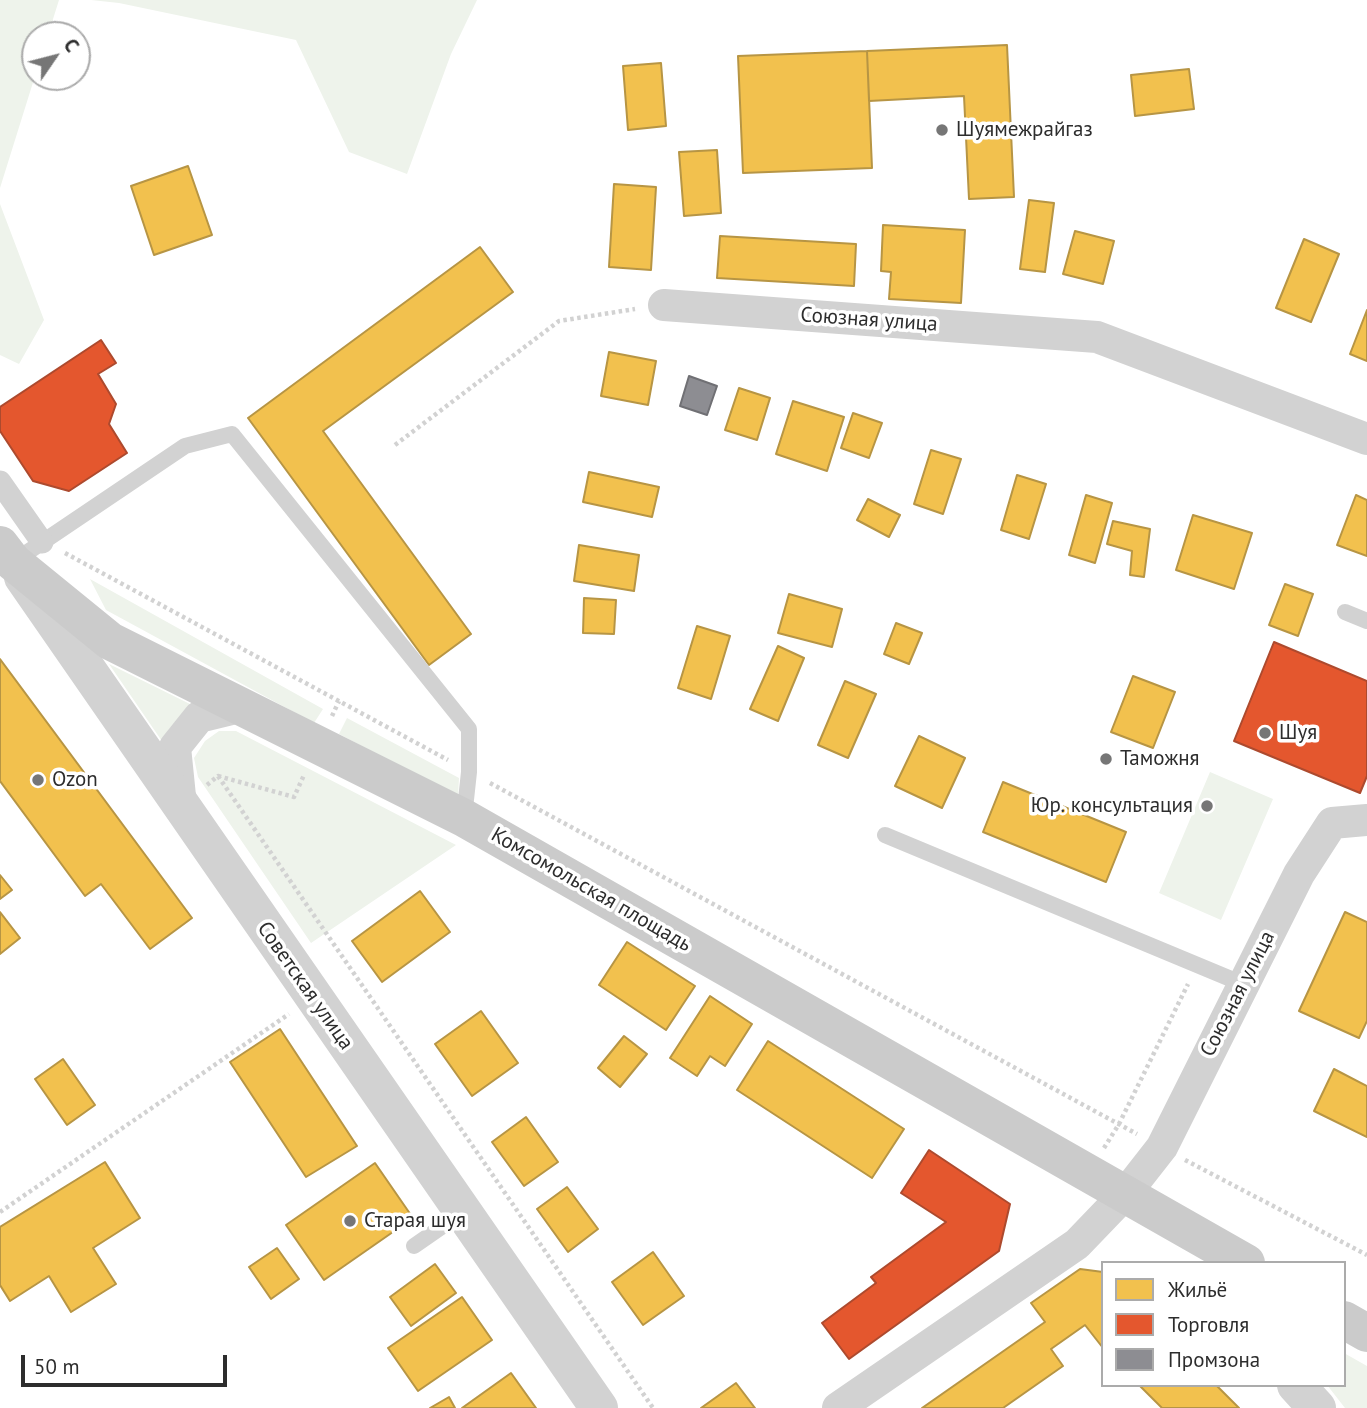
<!DOCTYPE html>
<html>
<head>
<meta charset="utf-8">
<style>
  body { margin:0 }
  #map { position:relative; width:1367px; height:1408px; overflow:hidden; background:#fff; font-family:"PT Sans",sans-serif }
  canvas { display:block }
  .legend { position:absolute; left:1101px; top:1261px; width:245px; height:126px; box-sizing:border-box; background:#fff; border:2px solid #ababab; margin:0; padding:9px 12px; list-style:none; font-size:21px; color:#2d2d2d }
  .legend li { display:flex; align-items:center; gap:14px; height:35px }
  .legend b { width:35px; border:2px solid #ababab }
  .north { position:absolute; left:21px; top:21px; width:70px; height:70px; box-sizing:border-box; background:#fff; border:2px solid #ababab; border-radius:50%; rotate:55deg; font-size:19px; font-weight:700; line-height:28px; text-align:center; color:#2d2d2d }
  .north::after { content:''; display:block; margin:auto; width:24px; height:32px; background:#767676; clip-path:polygon(50% 0,100% 100%,50% 72%,0 100%) }
  .scale { position:absolute; left:21px; top:1355px; width:206px; height:32px; box-sizing:border-box; border:4px solid #2d2d2d; border-top:0; padding-left:9px; font-size:21px; line-height:24px; white-space:nowrap; color:#2d2d2d; -webkit-text-stroke:5px #fff; paint-order:stroke }
</style>
</head>
<body>
<div id="map">
<canvas width="1367" height="1408"></canvas>
<ul class="legend">
<li><b style="height:19px;background:#f2c14e"></b>Жильё</li>
<li><b style="height:19px;background:#e4572e"></b>Торговля</li>
<li><b style="height:19px;background:#8d8d92"></b>Промзона</li>
</ul>
<div class="north">С</div>
<div class="scale">50 m</div>
</div>
<script>
const ctx = document.querySelector('canvas').getContext('2d');
ctx.lineJoin = 'round';
function fillPath(path, color) { ctx.fillStyle = color; ctx.fill(path, 'evenodd'); }
function stroke(path, color, width, dash) { ctx.strokeStyle = color; ctx.lineWidth = width; ctx.lineCap = dash ? 'butt' : 'round'; ctx.setLineDash(dash || []); ctx.stroke(path); }
function label(font, color, halo, rows, align = 'center') {
  ctx.font = font + ' "PT Sans",sans-serif'; ctx.lineWidth = 7; ctx.setLineDash([]); ctx.textBaseline = 'middle'; ctx.strokeStyle = halo; ctx.fillStyle = color; for (const [text, x, y, turn = 0] of rows) {
    ctx.save(); ctx.translate(x, y); ctx.rotate((+turn || 0) * Math.PI / 180); ctx.textAlign = isNaN(turn) ? turn : align; if (halo) ctx.strokeText(text, 0, 0); ctx.fillText(text, 0, 0); ctx.restore();
  }
}
fillPath(new Path2D(`
  M0 0H59L48 35H35V76L0 188Z
  M91 0H477L451 54 407 174 349 152 296 40 119 3Z
  M0 204 44 320 19 364 0 355Z
  M90 579 323 709 314 723 106 610Z
  M109 664 192 705 169 729 166 747Z
  M347 718 459 778 458 797 339 734Z
  M219 731H236L456 845 311 943 198 777 194 758 205 741Z
  M1210 772 1273 799 1221 920 1159 893Z
  M1344 1353 1367 1366V1408H1345L1327 1385H1344Z`), '#eef3eb');
const homes = new Path2D(`
  M1007 45 1014 197 969 199 964 96 869 101 867 51Z
  M867 51 872 168 743 173 738 56Z
  M661 63 666 126 628 130 623 66Z
  M1189 69 1194 109 1135 116 1131 75Z
  M717 150 721 213 684 216 679 152Z
  M188 166 212 235 154 255 131 186Z
  M614 184 656 187 651 270 609 267Z
  M1029 200 1054 203 1045 272 1020 269Z
  M883 225 965 230 961 303 889 299 891 272 881 271Z
  M1075 231 1114 241 1103 284 1063 274Z
  M720 236 856 244 854 286 717 278Z
  M1304 239 1339 254 1311 322 1276 308Z
  M480 247 513 292 323 431 471 634 429 665 248 418Z
  M1367 310V361L1350 354Z
  M609 352 656 361 648 405 601 396Z
  M739 388 770 398 757 440 725 430Z
  M793 401 844 417 827 471 776 454Z
  M853 413 882 423 869 458 841 448Z
  M931 450 961 459 943 514 914 504Z
  M589 472 659 487 652 517 583 502Z
  M1017 475 1046 484 1029 539 1001 530Z
  M1086 495 1112 503 1095 563 1069 555Z
  M1356 495 1367 500V556L1337 545Z
  M868 499 900 515 889 537 857 520Z
  M1193 515 1252 533 1234 589 1176 570Z
  M1113 521 1150 529 1144 577 1130 575 1132 551 1107 544Z
  M579 545 639 555 634 591 574 581Z
  M1285 584 1313 594 1298 636 1269 625Z
  M789 594 842 609 832 647 778 633Z
  M584 598 616 600 614 634 583 633Z
  M896 623 922 633 909 664 884 654Z
  M697 626 730 636 711 699 678 688Z
  M778 646 804 658 778 721 750 709Z
  M0 659 192 918 150 949 101 884 85 896 0 781Z
  M1133 676 1175 692 1153 748 1111 732Z
  M845 681 876 694 848 758 818 745Z
  M919 736 965 758 942 808 895 786Z
  M1003 782 1126 832 1106 882 983 832Z
  M0 875 12 890 0 899Z
  M420 891 450 932 382 982 352 941Z
  M0 912 20 938 0 954Z
  M1345 912 1367 922V1021L1359 1038 1299 1011Z
  M627 942 695 986 666 1030 599 985Z
  M710 996 752 1024 725 1066 710 1056 697 1076 670 1058Z
  M481 1011 518 1063 472 1096 435 1044Z
  M280 1029 357 1146 306 1177 230 1062Z
  M624 1036 647 1054 620 1087 598 1068Z
  M768 1041 904 1129 872 1178 737 1090Z
  M63 1059 95 1105 67 1125 35 1079Z
  M1334 1069 1367 1086V1137L1314 1111Z
  M526 1117 558 1162 524 1186 492 1142Z
  M105 1162 140 1218 93 1248 116 1284 71 1312 49 1276 10 1301 0 1285V1227Z
  M375 1163 413 1218 324 1280 286 1225Z
  M567 1187 598 1229 568 1252 537 1209Z
  M277 1248 299 1279 271 1299 249 1267Z
  M653 1252 684 1296 643 1325 612 1282Z
  M435 1264 456 1293 411 1326 390 1297Z
  M1080 1269 1103 1272V1348L1085 1325 1051 1349 1063 1366 1003 1408H922L1045 1322 1031 1303Z
  M462 1297 492 1340 418 1391 388 1348Z
  M511 1373 536 1408H462Z
  M736 1383 755 1408H701Z
  M1139 1385H1216L1239 1408H1162Z
  M449 1397 455 1408H430Z`);
fillPath(homes, '#f2c14e');
stroke(homes, '#b79544', 2);
const shops = new Path2D(`
  M101 340 116 363 98 374 116 404 109 424 127 453 69 491 33 481 0 431V407Z
  M1274 642 1367 681V776L1360 793 1234 741Z
  M929 1150 1010 1204 999 1251 849 1359 822 1323 876 1283 871 1277 946 1222 901 1193Z`);
fillPath(shops, '#e4572e');
stroke(shops, '#ad4a2e', 2);
const industry = new Path2D(`
  M689 376 717 386 707 415 680 406Z`);
fillPath(industry, '#8d8d92');
stroke(industry, '#707074', 2);
stroke(new Path2D(`
  M395 445 559 321 635 309
  M65 553 448 760
  M332 716 339 701
  M218 776 653 1408
  M490 783 1137 1134
  M207 785 218 776 294 797 304 775
  M1104 1148 1119 1124 1188 984
  M1185 1160 1367 1255
  M0 1212 289 1014`), '#d2d2d2', 4.5, [3.5, 3.5]);
stroke(new Path2D(`
  M13 562 185 446 232 434 469 729V772L464 818
  M1345 612 1367 621
  M885 835 1243 984
  M414 1246 463 1212`), '#d2d2d2', 16);
stroke(new Path2D(`
  M0 482 42 542`), '#d2d2d2', 23);
stroke(new Path2D(`
  M664 305 1097 337 1367 439
  M181 806 175 747 199 717 240 707
  M838 1408 1077 1244 1126 1193 1162 1147 1299 874 1332 823 1367 820`), '#d2d2d2', 32);
stroke(new Path2D(`
  M23 577 599 1408
  M1296 1385 1317 1408`), '#d2d2d2', 38);
stroke(new Path2D(`
  M0 545 13 562 110 641 464 818 1246 1263
  M1344 1320 1367 1333`), '#cbcbcb', 38);
for (const [x, y, r, color] of [
  [942,130,7,"#767676"],
  [1265,733,7,"#767676"],
  [1106,759,7,"#767676"],
  [38,780,7,"#767676"],
  [1207,806,7,"#767676"],
  [350,1221,7,"#767676"]
]) { const dot = new Path2D(); dot.arc(x, y, r, 0, 2 * Math.PI); ctx.fillStyle = color; ctx.fill(dot); stroke(dot, '#fff', 2.5); }
label('21px', '#2d2d2d', '#fff', [
  ["Шуямежрайгаз",956,130],
  ["Шуя",1279,733],
  ["Таможня",1120,759],
  ["Ozon",52,780],
  ["Юр. консультация",1193,806,"right"],
  ["Старая шуя",364,1221]
], 'left');
label('21px', '#2d2d2d', '#fff', [
  ["Союзная улица",869,320,4],
  ["Комсомольская площадь",591,890,30],
  ["Советская улица",305,986,55],
  ["Союзная улица",1238,994,-63]
]);
</script>
</body>
</html>
